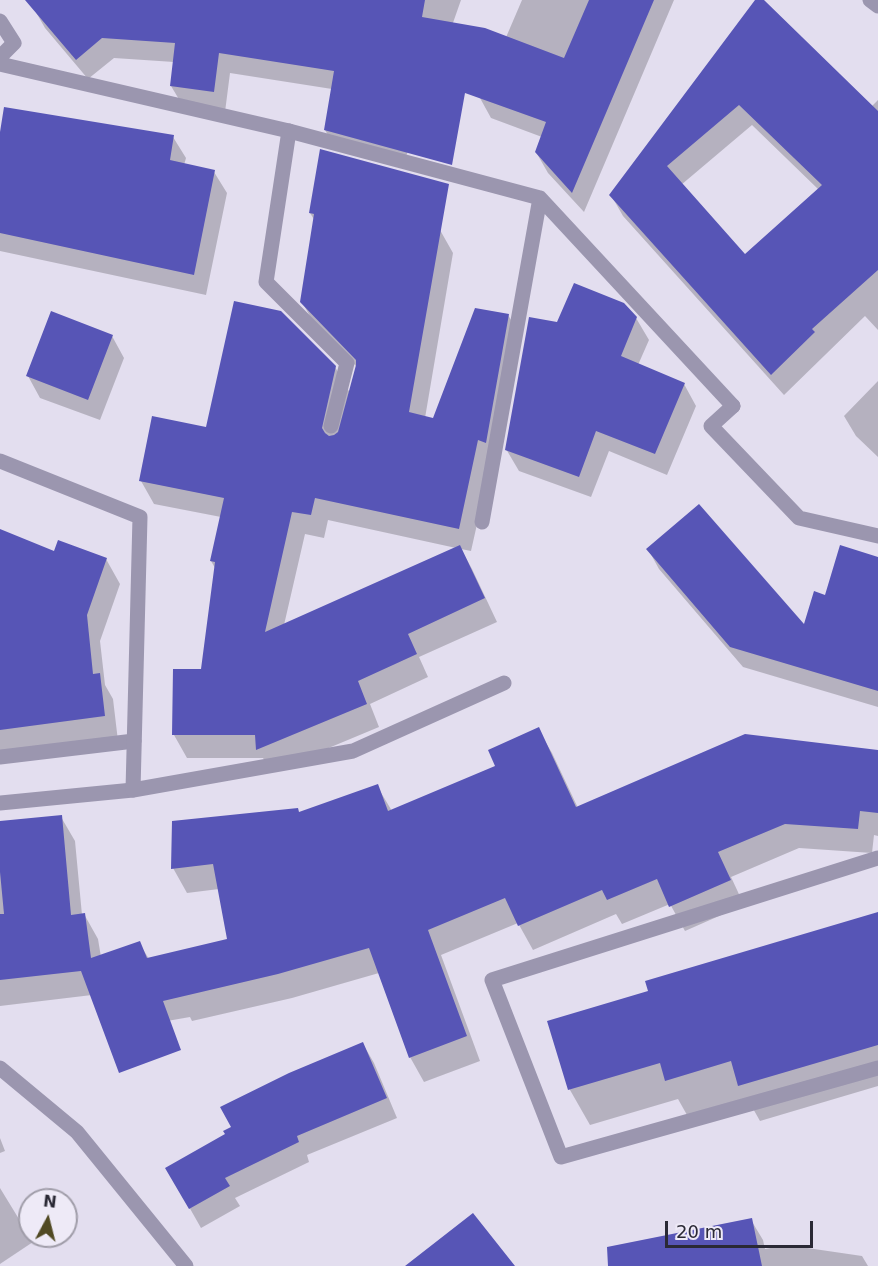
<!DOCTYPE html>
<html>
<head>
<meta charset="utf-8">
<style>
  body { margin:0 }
  #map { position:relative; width:878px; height:1266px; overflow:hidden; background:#e3deef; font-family:"DejaVu Sans",sans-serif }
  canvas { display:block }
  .north { position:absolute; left:18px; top:1188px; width:60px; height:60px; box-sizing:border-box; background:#eeeaf7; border:2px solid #a09da9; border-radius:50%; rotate:7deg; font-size:16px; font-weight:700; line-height:24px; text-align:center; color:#2a2935 }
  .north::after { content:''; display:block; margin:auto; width:21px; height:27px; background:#514a24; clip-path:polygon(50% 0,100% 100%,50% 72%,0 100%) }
  .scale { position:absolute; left:665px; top:1221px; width:148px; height:27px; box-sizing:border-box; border:3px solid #2a2935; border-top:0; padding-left:8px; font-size:18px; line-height:21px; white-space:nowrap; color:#2a2935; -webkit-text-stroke:4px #eeeaf7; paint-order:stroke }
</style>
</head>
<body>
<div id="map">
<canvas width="878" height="1266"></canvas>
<div class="north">N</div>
<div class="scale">20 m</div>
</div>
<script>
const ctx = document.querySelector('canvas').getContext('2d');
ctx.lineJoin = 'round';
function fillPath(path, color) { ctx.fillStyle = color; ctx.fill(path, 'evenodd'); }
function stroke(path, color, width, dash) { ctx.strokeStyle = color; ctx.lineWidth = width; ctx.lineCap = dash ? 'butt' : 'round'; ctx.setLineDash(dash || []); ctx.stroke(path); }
fillPath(new Path2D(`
  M29 0H461L402 168 337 150 325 130 332 89 230 73 225 112 183 106 171 86 174 62 114 58 88 79 45 28Z
  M522 0H674L584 212 548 173 536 152 542 137 491 118 480 98Z
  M713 59 871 107 878 100V330L865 316 784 395 623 216 611 195ZM752 125 819 190 745 256 681 185Z
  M173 137 186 158 184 165 214 172 227 193 206 295 0 251V140Z
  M310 213 440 230 453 253 425 418 434 420 508 315 522 338 491 462 471 551 461 549 472 569 497 622 419 657 428 677 370 704 379 727 271 772 263 758H187L174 735 203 671 215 568 211 561 221 517 154 504 141 481 207 428 335 367 350 393 357 367 315 325 302 302 315 221ZM328 520 456 548 284 625 305 534 324 538Z
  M636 318 649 340 638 365 684 384 696 406 667 475 609 451 591 497 519 471 506 449 558 324Z
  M112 336 124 358 100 420 40 398 28 376Z
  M878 381V457L856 436 844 416Z
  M0 531 55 553 106 559 120 584 100 641 105 685 113 699 118 741 0 756Z
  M648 549 804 627 826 597 878 559V707L743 667 659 569Z
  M538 729 552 753 578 808 878 752V836L874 835 872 853 799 848 731 877 744 905 685 931 670 904 622 924 616 914 533 950 518 923 441 955 480 1061 424 1082 410 1057 379 973 292 998 192 1021 190 1017 110 1031 92 995 0 1006V823L61 817 75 841 82 915 84 914 98 939 101 957 139 943 149 959 229 941 219 889 187 893 173 868 300 814 377 786 392 811 497 766Z
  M878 914V1086L760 1121 747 1098 687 1115 678 1099 590 1125 570 1090 549 1022 650 992Z
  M363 1044 374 1063 397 1118 307 1155 309 1162 235 1198 240 1206 201 1228 167 1168 227 1134Z
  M0 1138 5 1151 0 1153Z
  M0 1188 33 1242 0 1264Z
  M751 1220 763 1240 765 1249 787 1245 862 1256 868 1266H666Z`), '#0003');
fillPath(new Path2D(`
  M25 0H425L422 17 485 28 564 58 589 0H654L572 193 535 152 546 122 465 93 452 165 324 130 334 71 219 53 214 92 170 86 175 43 102 38 76 60Z
  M755 0H764L878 111V270L812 329 815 332 771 375 609 195ZM739 105 822 185 745 254 667 166Z
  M4 107 174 135 170 160 215 170 194 275 0 233V132Z
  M320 149 449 184 409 412 433 418 475 308 509 314 486 443 478 440 459 529 315 498 311 515 292 512 265 632 460 545 485 598 408 634 417 654 358 681 367 704 256 750 255 735H172L173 669H201L215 562 210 561 224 498 139 481 152 416 206 427 234 301 281 311 336 366 322 428 325 433 329 436 334 435 338 432 356 365V360L300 302 314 214 309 213Z
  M574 283 624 303 637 317 621 356 685 383 655 454 596 431 579 477 505 450 529 317 557 322Z
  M51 311 113 335 88 400 26 376Z
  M699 504 804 624 814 591 825 595 840 545 878 557V691L730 647 646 549Z
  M0 529 54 551 58 540 107 558 87 615 93 674 100 673 105 716 0 730Z
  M539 727 576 807 745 734 878 750V813L860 811 858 829 785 824 718 852 731 880 669 907 657 879 607 900 602 890 518 926 505 898 428 930 467 1036 409 1058 369 948 278 974 163 1001 181 1050 119 1073 81 971 0 980V914H4L0 872V821L62 815 71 915 85 913 91 958 140 941 147 958 227 939 213 864 171 869 172 821 298 808 299 812 378 784 388 811 495 766 488 750Z
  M878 912V1045L738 1086 731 1061 665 1081 660 1063 568 1090 547 1021 648 991 645 981Z
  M363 1042 387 1098 297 1136 299 1142 225 1178 230 1186 189 1209 165 1168 225 1134 223 1131 231 1127 220 1107 289 1073Z
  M473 1213 515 1266H405Z
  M752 1218 762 1266H608L607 1247Z`), '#5755b6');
stroke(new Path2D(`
  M289 131 266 282 347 363 331 426
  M733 406 711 426 799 518 878 536
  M0 757 134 741
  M0 803 133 790
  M878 858 492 980 561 1157 878 1068`), '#9b96af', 15);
stroke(new Path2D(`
  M870 0 878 6
  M0 21 14 43 0 57
  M0 64 289 131 540 198 733 406
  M0 461 140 517 133 790 353 751 504 683
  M482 522 540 198
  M0 1068 77 1132 186 1266`), '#9b96af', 15);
</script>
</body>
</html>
